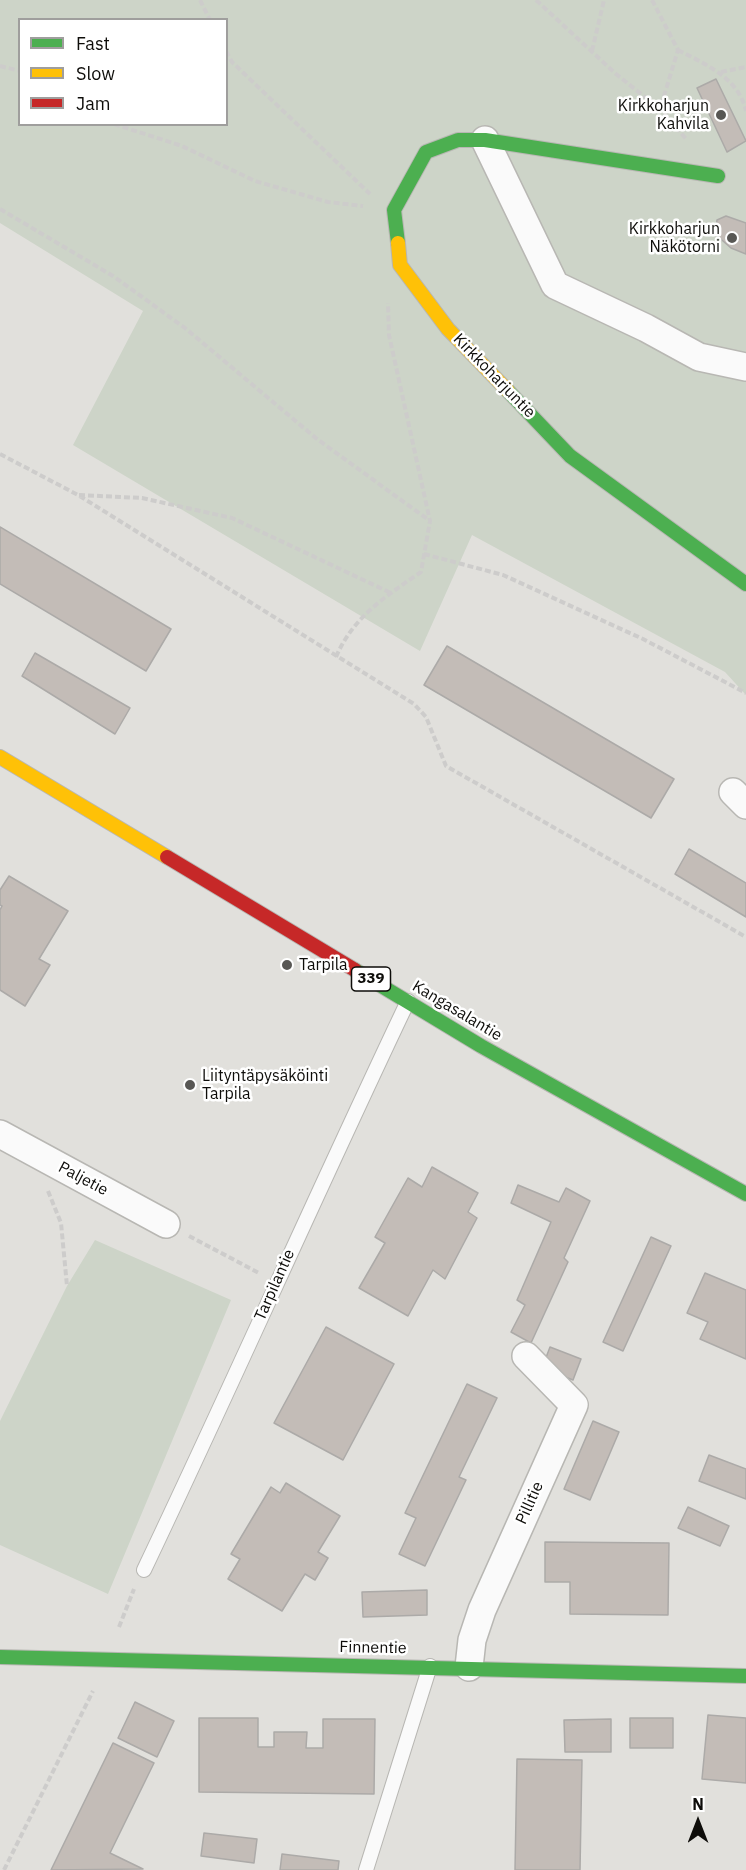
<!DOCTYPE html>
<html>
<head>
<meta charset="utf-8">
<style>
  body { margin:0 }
  #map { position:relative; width:746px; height:1870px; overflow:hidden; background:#e1e0dc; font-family:"IBM Plex Sans",sans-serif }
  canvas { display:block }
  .legend { position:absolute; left:18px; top:18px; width:210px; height:108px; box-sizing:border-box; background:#fff; border:2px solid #9f9e9d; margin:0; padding:8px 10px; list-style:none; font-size:18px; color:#0e0d0a }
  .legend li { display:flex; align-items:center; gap:12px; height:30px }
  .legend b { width:30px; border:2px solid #9f9e9d }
  .north { position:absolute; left:668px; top:1792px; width:60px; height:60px; -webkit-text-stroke:4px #fff; paint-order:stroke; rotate:0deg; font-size:16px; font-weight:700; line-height:24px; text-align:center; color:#0e0d0a }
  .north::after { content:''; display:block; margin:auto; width:21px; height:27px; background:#0e0d0a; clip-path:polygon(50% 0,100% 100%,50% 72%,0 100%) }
</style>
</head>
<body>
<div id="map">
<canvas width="746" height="1870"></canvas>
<ul class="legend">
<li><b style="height:8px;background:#4caf50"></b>Fast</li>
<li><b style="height:8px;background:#ffc107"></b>Slow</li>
<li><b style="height:8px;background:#c62828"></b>Jam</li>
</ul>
<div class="north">N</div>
</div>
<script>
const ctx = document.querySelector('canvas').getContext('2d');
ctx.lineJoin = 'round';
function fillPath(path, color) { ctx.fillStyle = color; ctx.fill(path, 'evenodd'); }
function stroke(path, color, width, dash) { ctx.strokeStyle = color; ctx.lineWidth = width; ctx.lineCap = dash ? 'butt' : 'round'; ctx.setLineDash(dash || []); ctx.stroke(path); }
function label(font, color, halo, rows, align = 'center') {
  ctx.font = font + ' "IBM Plex Sans",sans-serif'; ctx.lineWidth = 5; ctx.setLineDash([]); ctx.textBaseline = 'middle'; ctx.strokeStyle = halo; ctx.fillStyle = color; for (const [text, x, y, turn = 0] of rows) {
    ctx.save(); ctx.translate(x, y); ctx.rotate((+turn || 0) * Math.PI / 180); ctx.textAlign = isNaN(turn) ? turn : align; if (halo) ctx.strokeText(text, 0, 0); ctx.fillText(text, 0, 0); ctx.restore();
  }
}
fillPath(new Path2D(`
  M0 0H746V695L725 672 472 535 420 651 73 445 143 311 0 223ZM20 20H226V124H20Z
  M95 1240 231 1300 108 1594 0 1545V1421L67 1286Z`), '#cdd4c8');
const building = new Path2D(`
  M716 79 746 141 727 152 697 88Z
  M726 216 746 223V254L731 248 715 234 717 220Z
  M0 527 171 629 146 671 0 584Z
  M447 646 674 779 651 818 424 685Z
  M35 653 130 708 115 734 22 676Z
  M689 849 746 883V917L675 874Z
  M9 876 68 911 39 959 50 965 25 1006 0 990V910L2 906 0 905V890Z
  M432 1167 478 1193 468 1212 477 1218 445 1279 433 1270 408 1316 359 1288 385 1243 375 1237 408 1178 422 1187Z
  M518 1185 559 1202 566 1188 590 1201 564 1258 568 1262 531 1343 511 1332 525 1305 517 1300 551 1222 511 1203Z
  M651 1237 671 1246 623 1351 603 1342Z
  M705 1273 746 1290V1359L700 1339 708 1322 687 1313Z
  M326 1327 394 1364 343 1460 274 1423Z
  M550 1347 581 1359 573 1380 542 1368Z
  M467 1384 497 1398 459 1477 466 1480 425 1566 399 1554 416 1518 405 1513Z
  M593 1421 619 1432 590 1500 564 1489Z
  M709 1455 746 1469V1499L699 1481Z
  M286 1483 340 1516 318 1552 328 1558 315 1580 305 1574 282 1611 228 1579 240 1559 231 1554 271 1487 280 1493Z
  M688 1507 729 1526 720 1546 678 1528Z
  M545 1542 669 1543 668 1615 570 1614V1582H545Z
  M427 1590V1615L363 1617 362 1592Z
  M135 1702 174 1721 157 1757 118 1738Z
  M708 1715 746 1718V1783L702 1779Z
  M199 1718H258V1747H274V1732H307L306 1748H323V1719H375L374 1794 199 1792Z
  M630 1718H673V1748H630Z
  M611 1719V1752H565L564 1720Z
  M113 1743 154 1763 110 1853 143 1869 51 1870Z
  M517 1759 582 1760 580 1870H515Z
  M204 1833 257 1839 254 1863 201 1856Z
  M282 1854 339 1861 338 1870H280Z`);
fillPath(building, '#c3bcb7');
stroke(building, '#acaaa8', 1.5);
const lane = new Path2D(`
  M144 1570C234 1381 318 1190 408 1001
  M366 1870 430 1666`);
const street = new Path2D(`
  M485 140 555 285 646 328 699 357 746 367
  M733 792 746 805
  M0 1134 166 1224
  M469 1667 472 1640 482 1610 574 1405 526 1356`);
const fast = new Path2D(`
  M398 243 394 210 426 152 458 140H485L718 176
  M508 391 570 456 746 584
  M355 970 481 1046 746 1194
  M0 1657 746 1676`);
const slow = new Path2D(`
  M398 243 400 265 448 329 508 391
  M0 757 167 857`);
const jam = new Path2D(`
  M167 857 355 970`);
stroke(lane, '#b8b7b3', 16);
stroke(street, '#b8b7b3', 30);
stroke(fast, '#b8b7b3', 16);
stroke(slow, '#b8b7b3', 16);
stroke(jam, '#b8b7b3', 16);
stroke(new Path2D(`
  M200 0 210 20
  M536 0 616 74 660 109 687 140
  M652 0 678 50 660 109
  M678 50C705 64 739 78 746 111
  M226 51 232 62 370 194
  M592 51 604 0
  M0 66 20 71
  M721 72 746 67
  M114 124 182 146 255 181 328 202 363 206
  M0 209 113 276 185 328 317 439 430 521
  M0 454 78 495 414 704 426 717 446 766 746 937
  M79 495 142 498 232 518 391 593
  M424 554 503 575 643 639 746 693
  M336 657C353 617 386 596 421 572L430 521 389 335 388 303
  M48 1191 61 1223 67 1286
  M189 1236 259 1273
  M119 1627 134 1589
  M4 1870 93 1691`), '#cdcccb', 4, [6, 3]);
stroke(lane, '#fafafa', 14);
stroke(street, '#fafafa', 27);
stroke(fast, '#4caf50', 14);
stroke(slow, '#ffc107', 14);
stroke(jam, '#c62828', 14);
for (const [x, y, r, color] of [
  [721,115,6,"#585754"],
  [732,238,6,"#585754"],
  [287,965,6,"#585754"],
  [190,1085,6,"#585754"]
]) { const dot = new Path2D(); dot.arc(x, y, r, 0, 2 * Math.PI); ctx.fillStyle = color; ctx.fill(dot); stroke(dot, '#fff', 2); }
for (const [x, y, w] of [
  [371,979,39]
]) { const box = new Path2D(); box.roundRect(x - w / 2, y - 12, w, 24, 4.5); ctx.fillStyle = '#fff'; ctx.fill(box); stroke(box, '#0e0d0a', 1.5); }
label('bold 15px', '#0e0d0a', null, [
  ["339",371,979]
]);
label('16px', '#0e0d0a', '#fff', [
  ["Kirkkoharjun",709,106],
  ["Kahvila",709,124],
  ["Kirkkoharjun",720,229],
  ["Näkötorni",720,247],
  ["Tarpila",299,965,"left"],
  ["Liityntäpysäköinti",202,1076,"left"],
  ["Tarpila",202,1094,"left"]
], 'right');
label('16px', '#0e0d0a', '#fff', [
  ["Kirkkoharjuntie",494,376,46],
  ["Kangasalantie",457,1011,31],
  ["Paljetie",83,1179,28],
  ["Tarpilantie",275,1285,-66],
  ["Pillitie",530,1503,-66],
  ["Finnentie",373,1648,1]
]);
</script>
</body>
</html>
